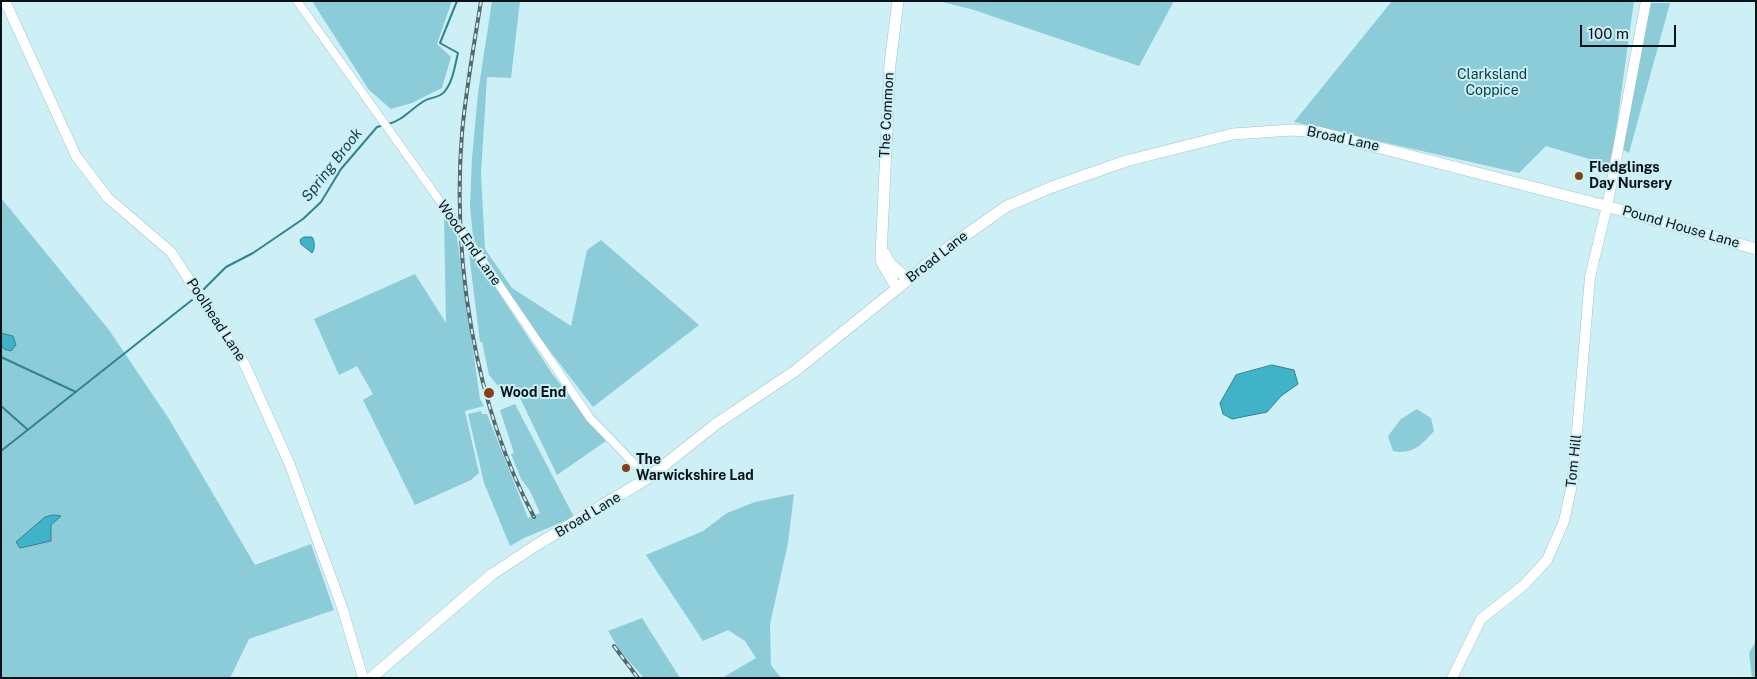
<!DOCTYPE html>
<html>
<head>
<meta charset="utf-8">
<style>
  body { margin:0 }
  #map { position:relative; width:1757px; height:679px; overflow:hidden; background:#cdeff6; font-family:"Public Sans",sans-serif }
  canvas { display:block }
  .frame { position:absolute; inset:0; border:2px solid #071315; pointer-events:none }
  .scale { position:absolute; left:1580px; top:25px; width:96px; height:22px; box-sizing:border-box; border:2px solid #071315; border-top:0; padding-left:6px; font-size:15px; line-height:18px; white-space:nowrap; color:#071315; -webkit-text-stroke:4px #cdeff6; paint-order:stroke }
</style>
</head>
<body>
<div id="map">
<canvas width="1757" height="679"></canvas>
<div class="frame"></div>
<div class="scale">100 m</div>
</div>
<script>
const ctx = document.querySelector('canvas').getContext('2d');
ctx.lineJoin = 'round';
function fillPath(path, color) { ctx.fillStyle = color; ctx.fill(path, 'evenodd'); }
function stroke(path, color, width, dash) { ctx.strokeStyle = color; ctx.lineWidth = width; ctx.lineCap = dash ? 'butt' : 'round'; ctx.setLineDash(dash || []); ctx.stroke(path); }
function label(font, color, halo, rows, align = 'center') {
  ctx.font = font + ' "Public Sans",sans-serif'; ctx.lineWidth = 4; ctx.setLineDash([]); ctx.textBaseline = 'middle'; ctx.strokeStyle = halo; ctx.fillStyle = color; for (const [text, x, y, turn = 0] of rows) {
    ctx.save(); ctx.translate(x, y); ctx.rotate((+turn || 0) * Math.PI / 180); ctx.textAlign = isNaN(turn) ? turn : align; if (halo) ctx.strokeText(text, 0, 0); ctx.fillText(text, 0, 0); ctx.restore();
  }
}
fillPath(new Path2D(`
  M312 1H452L437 44 451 57 442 88 412 103 391 109 369 90Z
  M492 1H520L511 78 487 77 481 174 485 249 512 288 571 326 587 250 601 240 699 325 593 407 520 312 483 259 473 237 470 206 472 158 478 93Z
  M938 1H1174L1139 66 971 9Z
  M1392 1H1634L1614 145 1609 165 1546 146 1519 173 1294 122Z
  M1651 3H1670L1629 153 1622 149Z
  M1 198 109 330 169 419 255 565 311 544 334 610 249 639 230 678H1Z
  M444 215 456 231 480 399 484 406 465 411 479 473 471 480 415 505 363 400 373 394 357 366 339 375 314 319 415 274 446 323Z
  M468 246 553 375 606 441 557 475 520 398 507 397 489 375 482 342H480Z
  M515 404 574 517 524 538 510 546 484 483 468 414 481 411 482 414H487L528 518 540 513 530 491 521 479 511 454 514 453 500 410Z
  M1417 409 1431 418 1434 431C1422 445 1412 455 1393 451L1388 436 1401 419Z
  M794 494 788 543 770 624 771 665 781 678H722L756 658 745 641 728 630 703 641 646 555 703 531 727 513 755 502Z
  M642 618 680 678H644L620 651 608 631Z
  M1756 641V678H1752L1749 653Z`), '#8cccd9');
const water = new Path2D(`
  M304 237H312C315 241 315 249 312 253L301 244 300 240Z
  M1 333 13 336 16 345 11 351 4 349 1 344Z
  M1272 365 1294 370 1298 384 1281 396 1267 412 1232 419 1223 414 1220 403 1236 375Z
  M54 515 61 516 51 525V541L20 548 16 542 45 517Z`);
fillPath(water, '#40b3c8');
stroke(water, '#2f8392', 1);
stroke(new Path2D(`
  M388 124C402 121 411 109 424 101 431 97 440 98 445 91 453 81 455 65 458 53L440 43 457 1
  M204 289 226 267 253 253 303 219 321 202 341 169 377 127 384 125
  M1 357 76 392
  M1 406 27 429
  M1 451 192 300`), '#2f8392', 2);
const minor = new Path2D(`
  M297 1 437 197
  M478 254 590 418 648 478`);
const tertiary = new Path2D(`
  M5 1 76 156 108 198 171 252 245 365 290 465 343 610 363 678
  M1452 678 1481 619 1524 585 1547 560 1564 521 1573 480 1590 277 1608 202 1646 1`);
const secondary = new Path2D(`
  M885 254 890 264 908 279
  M897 288 882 263 881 256 890 64 898 1
  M371 678 491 575 538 544 648 478 716 424 795 371 946 249 1007 206 1052 187 1126 161 1233 134 1292 130 1318 132 1606 206 1756 249`);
stroke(minor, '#a3c4cb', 9);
stroke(tertiary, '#a3c4cb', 11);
stroke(secondary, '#a3c4cb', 12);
stroke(minor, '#fff', 8);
stroke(tertiary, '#fff', 10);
stroke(secondary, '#fff', 11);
const rail = new Path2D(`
  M481 1C474 45 466 89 462 133 452 260 474 404 534 517
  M614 646 638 678`);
stroke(rail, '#55696d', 4);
stroke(rail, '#cdeff6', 2, [5.5]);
const minorBridge = new Path2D(`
  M437 197 478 254`);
stroke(minorBridge, '#a3c4cb', 9, []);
stroke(minorBridge, '#fff', 8);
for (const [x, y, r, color] of [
  [1579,176,5,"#864215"],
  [489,393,6,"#864215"],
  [626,468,5,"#864215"]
]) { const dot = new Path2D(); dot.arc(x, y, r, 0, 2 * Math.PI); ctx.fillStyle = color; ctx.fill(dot); stroke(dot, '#cdeff6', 2); }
label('14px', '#043b43', '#cdeff6', [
  ["Clarksland",1492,75],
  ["Coppice",1492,91]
]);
label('14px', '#071315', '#cdeff6', [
  ["The Common",887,115,-87],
  ["Broad Lane",1343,139,12],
  ["Pound House Lane",1681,227,16],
  ["Wood End Lane",469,243,55],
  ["Broad Lane",937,257,-38],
  ["Poolhead Lane",216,320,57],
  ["Tom Hill",1574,461,-84],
  ["Broad Lane",588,515,-31]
]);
label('bold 14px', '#071315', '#cdeff6', [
  ["Fledglings",1589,168],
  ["Day Nursery",1589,184],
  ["Wood End",500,393],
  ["The",636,460],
  ["Warwickshire Lad",636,476]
], 'left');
label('italic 15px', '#12444e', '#cdeff6', [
  ["Spring Brook",332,165,-52]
]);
</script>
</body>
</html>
